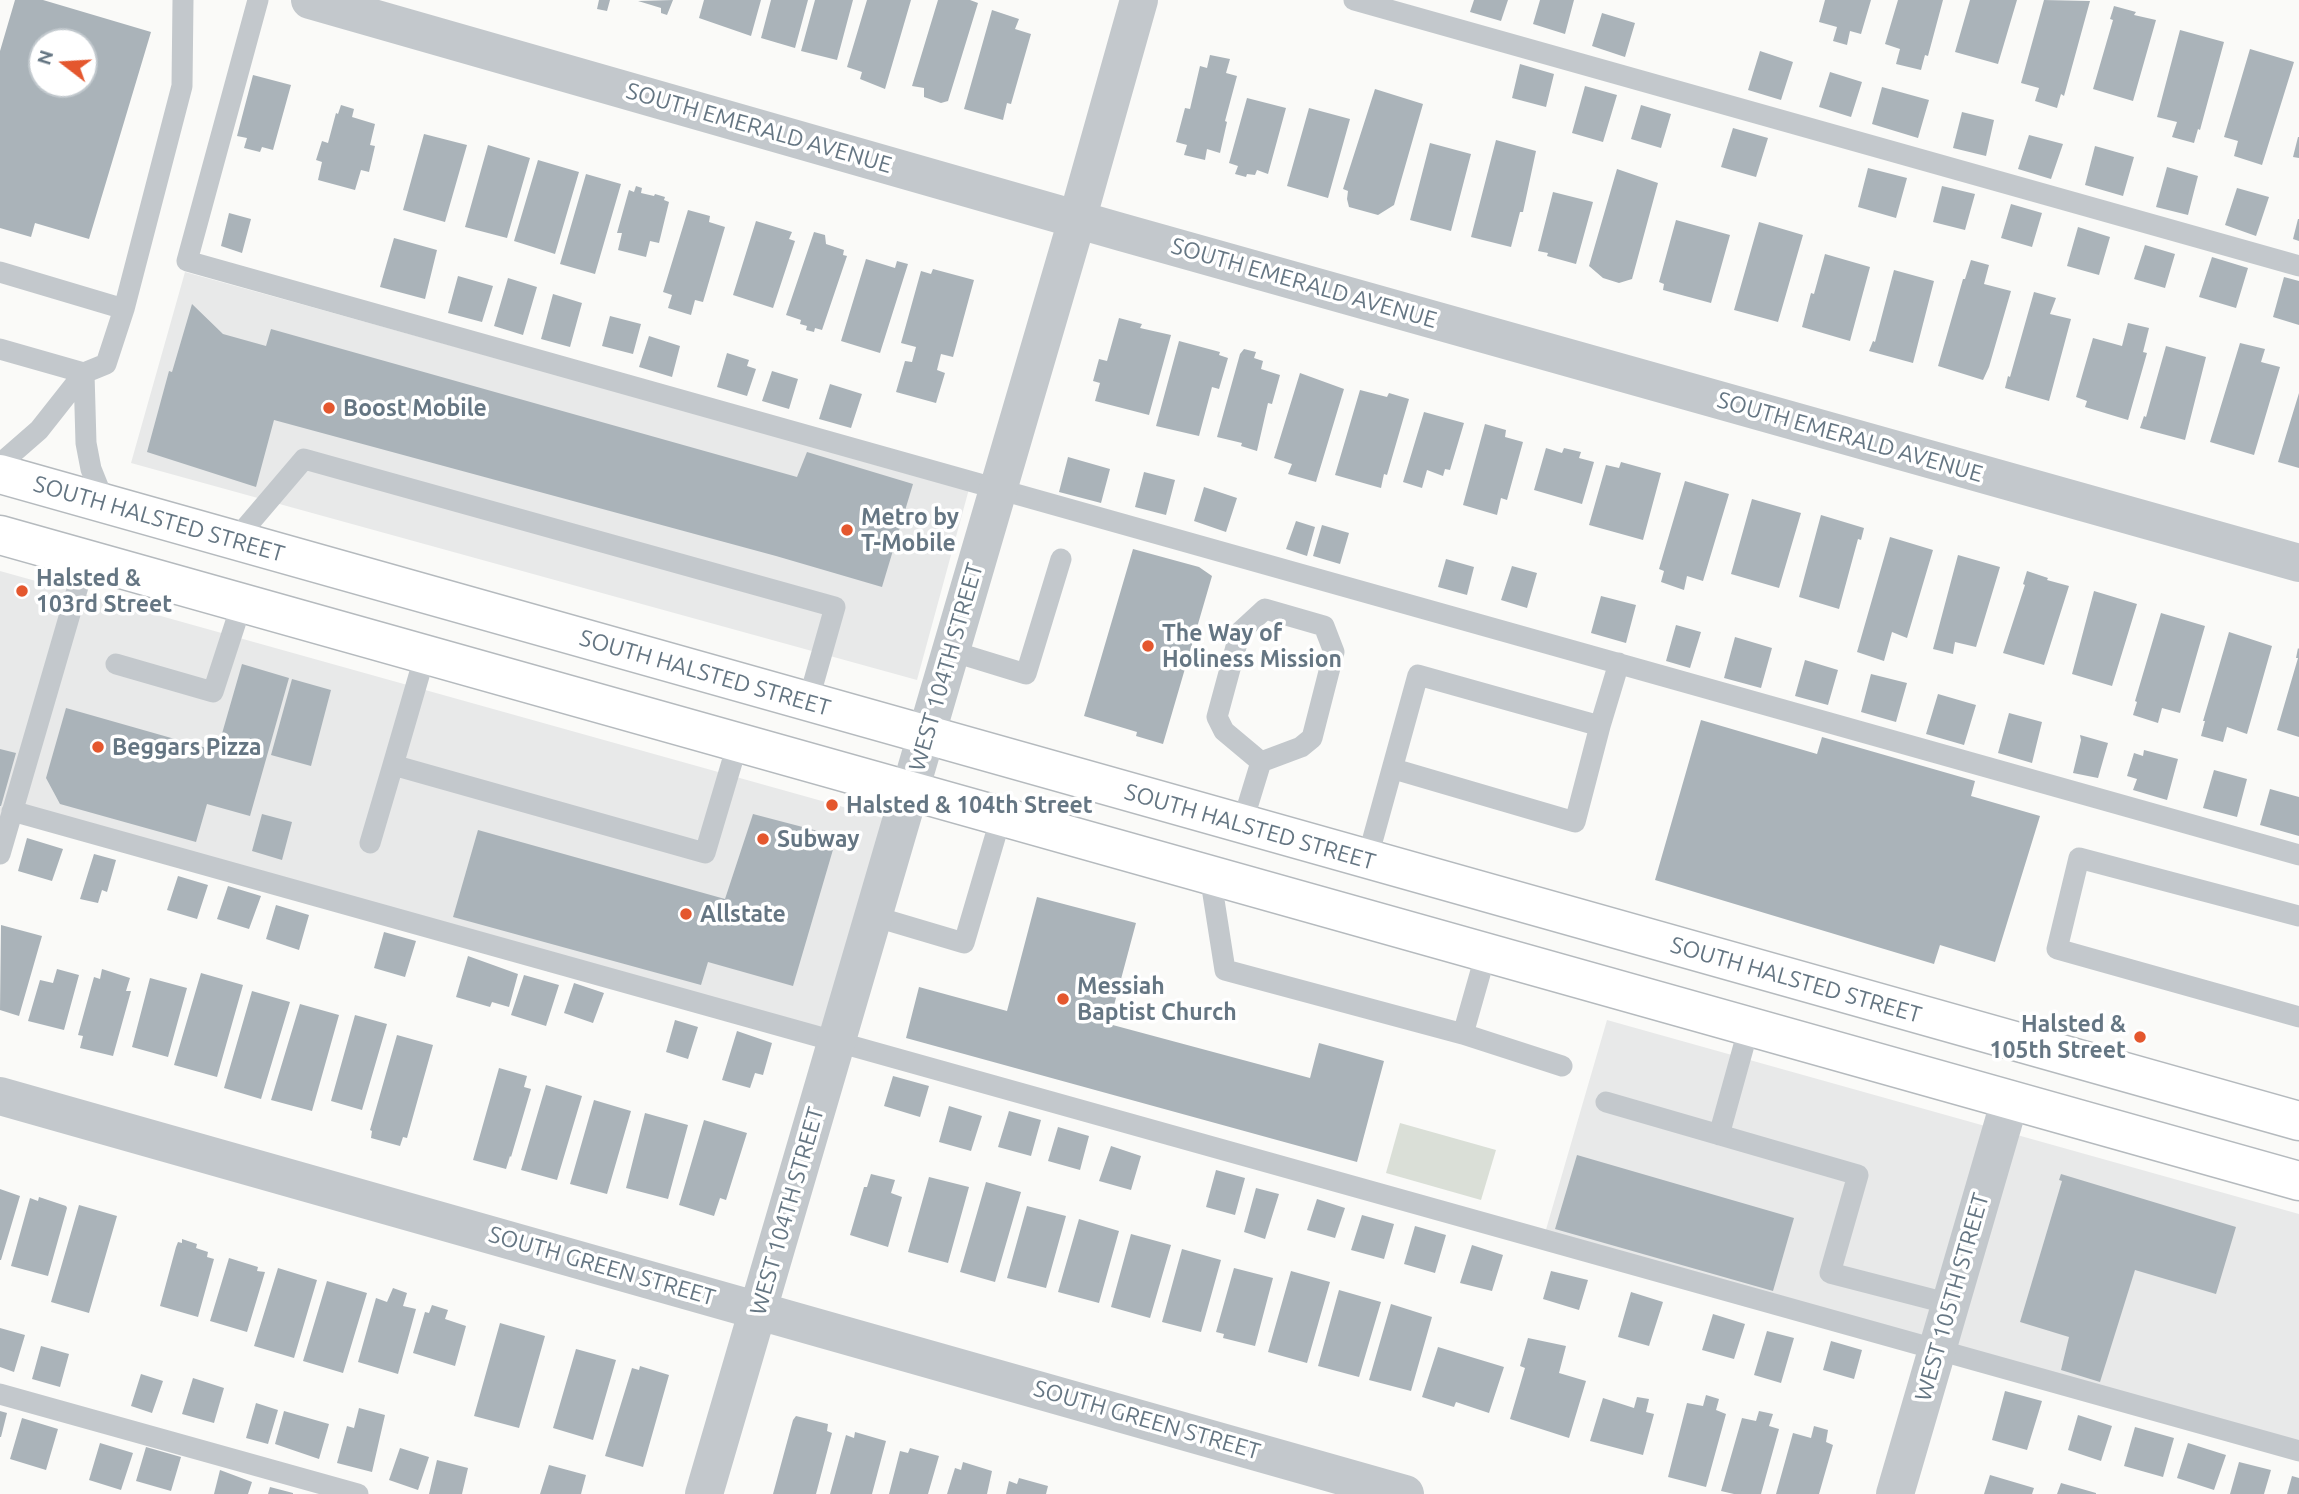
<!DOCTYPE html>
<html>
<head>
<meta charset="utf-8">
<style>
  body { margin:0 }
  #map { position:relative; width:2299px; height:1494px; overflow:hidden; background:#fafaf8; font-family:Ubuntu,sans-serif }
  canvas { display:block }
  .north { position:absolute; left:28px; top:28px; width:70px; height:70px; box-sizing:border-box; background:#fff; border:2px solid #c1c8cd; border-radius:50%; rotate:287deg; font-size:19px; font-weight:700; line-height:28px; text-align:center; color:#657683 }
  .north::after { content:''; display:block; margin:auto; width:24px; height:32px; background:#e4572e; clip-path:polygon(50% 0,100% 100%,50% 72%,0 100%) }
</style>
</head>
<body>
<div id="map">
<canvas width="2299" height="1494"></canvas>
<div class="north">N</div>
</div>
<script>
const ctx = document.querySelector('canvas').getContext('2d');
ctx.lineJoin = 'round';
function fillPath(path, color) { ctx.fillStyle = color; ctx.fill(path, 'evenodd'); }
function stroke(path, color, width, dash) { ctx.strokeStyle = color; ctx.lineWidth = width; ctx.lineCap = dash ? 'butt' : 'round'; ctx.setLineDash(dash || []); ctx.stroke(path); }
function label(font, color, halo, rows, align = 'center') {
  ctx.font = font + ' Ubuntu,sans-serif'; ctx.lineWidth = 7; ctx.setLineDash([]); ctx.textBaseline = 'middle'; ctx.strokeStyle = halo; ctx.fillStyle = color; for (const [text, x, y, turn = 0] of rows) {
    ctx.save(); ctx.translate(x, y); ctx.rotate((+turn || 0) * Math.PI / 180); ctx.textAlign = isNaN(turn) ? turn : align; if (halo) ctx.strokeText(text, 0, 0); ctx.fillText(text, 0, 0); ctx.restore();
  }
}
fillPath(new Path2D(`
  M185 272 969 489 917 680 131 463Z
  M0 571 897 822 835 1035 8 803 0 827Z
  M1607 1020 2299 1214V1444L1545 1233Z`), '#e8e9e9');
fillPath(new Path2D(`
  M1400 1123 1496 1150 1481 1200 1386 1173Z`), '#dadfd7');
fillPath(new Path2D(`
  M15 0H43L151 32 89 239 35 223 31 237 0 228V51ZM42 42H84V84H42Z
  M599 0H610L607 11 597 9Z
  M673 0 667 15 661 13V8L638 1Z
  M704 0H761L751 36 699 18Z
  M771 0H808L795 48 761 38Z
  M815 0H853L837 60 801 51Z
  M867 0H911L885 89 860 79 862 72 847 67Z
  M938 0H970L978 3 948 101 941 103 924 97V88L912 86Z
  M1474 0H1508L1501 21 1470 12Z
  M1540 0H1574L1565 34 1533 24Z
  M1825 0H1871L1861 34 1850 31 1847 45 1833 41 1837 27 1819 22Z
  M1898 0H1943L1928 56 1925 55 1921 70 1896 64 1900 49 1885 44Z
  M1970 0H2017L1998 64 1955 52Z
  M2044 0 2090 1 2064 96 2061 94 2057 108 2035 101 2039 88 2021 83Z
  M2114 6 2136 12 2134 15 2156 20 2133 101 2093 89 2113 20 2110 19Z
  M992 10 1019 19 1015 29 1031 34 1011 104 1007 103 1003 120 964 109Z
  M1602 13 1635 23 1625 57 1592 46Z
  M2180 30 2224 42 2200 130 2198 129 2194 143 2172 137 2177 122 2157 117Z
  M2250 49 2294 62 2262 165 2234 156 2238 141 2224 137Z
  M1760 51 1793 62 1781 100 1748 90Z
  M1210 55 1230 59 1226 73 1237 76 1225 121 1227 122 1220 153 1207 149 1205 160 1184 155 1187 145 1176 142 1185 108 1190 109 1200 66 1207 68Z
  M1520 64 1554 74 1546 107 1512 98Z
  M1830 72 1862 82 1851 117 1819 107Z
  M253 75 291 85 273 150 262 147 260 152 244 148 247 138 237 136Z
  M1585 86 1617 95 1603 142 1572 133Z
  M1882 87 1929 100 1918 138 1872 124Z
  M1375 89 1423 104 1394 205 1378 215 1349 207 1347 199 1348 191 1343 189Z
  M1247 98 1286 108 1268 174 1257 170 1255 175 1247 174 1246 177 1235 174 1238 166 1229 163Z
  M341 105 354 109 352 117 375 124 370 145 375 146 369 172 361 170 355 190 318 180 322 162 316 160 322 141 328 143 336 113 338 114Z
  M1641 105 1671 114 1661 148 1631 139Z
  M1309 108 1350 119 1328 198 1287 186Z
  M1962 112 1994 120 1986 156 1953 148Z
  M1733 128 1768 138 1756 177 1721 167Z
  M424 134 467 145 445 222 403 210Z
  M2029 135 2063 144 2051 179 2018 169Z
  M2298 137H2299V158L2293 157Z
  M1496 140 1536 151 1523 212H1520L1511 247 1471 237Z
  M1430 143 1471 154 1451 231 1410 220Z
  M488 145 530 158 507 238 465 227Z
  M2095 146 2134 157 2123 196 2085 185Z
  M538 160 579 172 555 254 514 241Z
  M2167 167 2198 176 2188 215 2156 207Z
  M1868 168 1907 178 1896 218 1858 207Z
  M1617 169 1658 183 1632 279 1619 283 1603 278 1589 266Z
  M586 174 621 184 595 274 560 264Z
  M636 186 642 188 641 193 654 196 655 194 665 197 664 200 669 202 659 243 650 241 646 257 618 250 622 233H617L629 190 634 192Z
  M1942 186 1975 194 1965 230 1933 222Z
  M2237 188 2269 197 2256 236 2225 225Z
  M1553 192 1593 202 1576 264 1547 256 1548 253 1538 251Z
  M2011 204 2042 213 2032 247 2001 238Z
  M688 210 710 216 709 222 725 227 703 302 695 300 691 315 668 308 672 295 663 292Z
  M229 213 251 219 242 253 221 246Z
  M2298 219H2299V241L2293 239Z
  M1676 220 1730 235 1711 303 1663 290 1664 284 1659 282Z
  M756 221 792 232 789 239 795 241 773 308 733 295Z
  M1759 222 1803 235 1778 322 1734 310Z
  M2078 227 2110 237 2099 275 2067 266Z
  M814 232 825 235 826 244 844 250 843 255 847 256 822 330 815 328 814 332 806 330 807 326 800 324 801 320 786 315Z
  M394 238 437 250 425 299 380 287Z
  M2145 245 2175 254 2165 288 2134 279Z
  M1825 254 1870 267 1850 341 1802 327 1811 293 1814 294Z
  M2212 257 2248 268 2236 308 2199 297Z
  M866 259 895 268 897 261 908 264 880 353 841 341Z
  M1971 260 1989 265 1984 284 2011 291 1989 367 1983 380 1938 366 1963 279H1965Z
  M933 269 974 280 953 357 941 354 937 370 945 373 936 403 896 392 905 361 912 362 916 347 901 343 921 271 931 274Z
  M1894 270 1934 281 1913 363 1869 351 1873 341 1875 342Z
  M458 276 493 286 482 322 448 313Z
  M2284 277 2299 281V325L2273 317Z
  M508 278 537 287 523 335 494 326Z
  M2034 292 2056 298 2050 314 2071 319 2049 401 2005 388 2008 376 2010 377Z
  M553 294 582 303 570 347 541 339Z
  M192 304 223 334 266 346 271 329 797 477 807 452 913 484 882 587 776 556 274 420 256 487 147 452 169 371 172 372Z
  M610 316 641 324 633 354 602 346Z
  M1119 318 1142 324 1140 328 1171 335 1149 415 1095 401 1100 383 1093 381 1099 359 1107 361Z
  M2128 323 2149 328 2143 352 2147 353 2128 420 2085 407 2087 401 2076 397 2093 338 2122 346Z
  M649 336 680 346 672 377 639 367Z
  M1179 341 1220 352 1219 355 1228 358 1219 389 1212 387 1199 436 1156 426Z
  M2240 343 2265 349 2261 362 2280 367 2254 455 2210 442Z
  M2166 346 2206 357 2185 440 2140 428 2144 416 2146 417Z
  M1244 349 1256 352 1254 358 1263 361 1261 369 1280 375 1272 404 1268 403 1257 451 1241 446 1242 443 1217 437 1240 354Z
  M727 353 749 360 747 366 756 369 747 396 717 387Z
  M772 371 798 379 789 409 762 401Z
  M1300 373 1344 389 1316 482 1288 474 1292 464 1274 458Z
  M830 384 862 394 851 428 819 419Z
  M1360 390 1387 397 1389 393 1409 399 1387 475 1384 474 1381 488 1335 475Z
  M2299 393V468L2278 462Z
  M1424 412 1464 423 1450 470 1445 469 1443 476 1427 470 1422 488 1403 482Z
  M1485 424 1506 430 1505 437 1523 442 1507 500 1501 498 1497 515 1463 505Z
  M1546 448 1562 453 1564 448 1581 452 1579 458 1594 462 1582 504 1534 490Z
  M1068 457 1110 469 1101 503 1059 492Z
  M1621 462 1661 473 1643 540 1589 525 1606 465 1619 468Z
  M1144 472 1175 480 1166 515 1135 507Z
  M1685 481 1729 494 1703 581 1687 576 1684 590 1661 582 1664 571 1659 569Z
  M1204 487 1237 498 1226 532 1194 521Z
  M1752 499 1801 513 1779 588 1731 574Z
  M1821 515 1864 528 1861 540 1858 539 1839 609 1799 597Z
  M1296 521 1315 527 1307 556 1286 549Z
  M1322 525 1349 533 1340 564 1313 556Z
  M1890 537 1933 550 1907 638 1892 632 1884 661 1857 652Z
  M1133 549 1199 567 1212 576 1163 744 1136 736 1137 732 1084 716Z
  M1958 555 2000 567 1976 647 1955 642 1953 654 1933 649Z
  M1446 559 1474 567 1467 595 1438 587Z
  M1512 566 1537 573 1527 608 1501 600Z
  M2027 571 2048 578 2047 580 2069 586 2044 665 2003 653 2025 585 2023 584Z
  M2094 591 2137 604 2112 686 2072 674Z
  M1601 596 1636 605 1626 643 1591 633Z
  M2161 613 2205 626 2180 713 2162 708 2158 723 2133 715 2137 702 2135 701Z
  M1676 625 1701 632 1690 668 1666 661Z
  M2229 632 2272 646 2247 734 2227 727 2223 742 2201 736 2205 721H2203Z
  M1735 637 1772 648 1761 688 1724 678Z
  M2298 648 2299 649V737L2277 730 2298 658H2296Z
  M1805 660 1838 670 1828 705 1795 696Z
  M242 664 289 678 250 816 207 804 196 842 60 804 46 778 66 708 217 751Z
  M1871 674 1907 683 1896 722 1861 712Z
  M292 679 331 690 311 766 271 755Z
  M1938 694 1976 705 1964 745 1926 734Z
  M2009 713 2042 722 2032 763 1998 753Z
  M1701 720 1817 754 1822 737 1975 781 1971 796 2040 816 1995 962 1940 945 1934 964 1655 880Z
  M2080 735 2108 743 2098 778 2073 773 2081 740Z
  M0 749 16 753 1 806H0Z
  M2144 750 2178 759 2167 800 2133 790 2137 779 2127 776 2134 753 2143 756Z
  M2214 770 2247 779 2237 817 2203 808Z
  M2270 789 2299 797V836L2260 825Z
  M262 814 292 822 282 860 252 851Z
  M753 814 837 836 793 986 708 962 701 985 453 917 478 830 725 899Z
  M27 838 63 849 52 881 18 871Z
  M94 854 116 860 107 892 102 890 98 903 80 899Z
  M178 876 208 885 197 919 167 910Z
  M228 886 261 896 249 929 217 919Z
  M1037 897 1136 923 1109 1024 1310 1078 1319 1043 1384 1061 1357 1162 906 1038 919 987 1007 1011Z
  M276 905 309 915 299 950 266 939Z
  M1 925 42 936 19 1016 0 1010Z
  M384 932 416 941 405 977 374 968Z
  M468 956 518 974 509 1007 492 1002 490 1007 456 997Z
  M57 969 79 975 64 1030 28 1021 40 980 53 983Z
  M102 969 130 978 126 991H131L113 1056 80 1048 83 1036 78 1035 94 977 100 979Z
  M201 973 243 985 217 1077 174 1065Z
  M524 975 559 985 546 1026 511 1015Z
  M150 978 187 988 168 1057 132 1047Z
  M574 983 604 993 593 1023 564 1013Z
  M252 991 290 1002 261 1099 224 1088Z
  M300 1004 339 1015 312 1111 271 1100Z
  M355 1015 387 1024 362 1110 331 1101Z
  M675 1020 698 1027 688 1059 666 1052Z
  M737 1031 772 1043 763 1075 755 1073 750 1088 722 1080Z
  M397 1035 433 1045 407 1138 403 1137 400 1146 371 1138 372 1131 370 1130Z
  M499 1068 527 1076 524 1087 531 1089 511 1157 510 1156 506 1169 473 1160Z
  M893 1076 929 1086 920 1117 884 1106Z
  M546 1085 582 1096 557 1180 521 1170Z
  M594 1100 631 1111 607 1194 570 1184Z
  M949 1106 982 1116 971 1151 939 1142Z
  M1009 1111 1041 1120 1031 1156 998 1147Z
  M645 1113 688 1125 668 1199 626 1188Z
  M704 1120 747 1133 726 1200 720 1198 714 1216 679 1205Z
  M1058 1127 1089 1136 1080 1170 1048 1161Z
  M1111 1146 1141 1156 1131 1190 1099 1181Z
  M1577 1155 1794 1218 1773 1291 1555 1229Z
  M1216 1170 1245 1178 1235 1215 1206 1207Z
  M871 1174 895 1180 891 1193 902 1197 888 1247 850 1235 864 1187H867Z
  M2061 1174 2236 1227 2216 1294 2135 1270 2100 1382 2061 1370 2069 1337 2020 1322 2062 1181 2059 1180Z
  M929 1177 969 1187 948 1263 908 1252Z
  M986 1182 1021 1192 995 1282 960 1272Z
  M1256 1188 1279 1194 1265 1239 1244 1232Z
  M0 1189 20 1196 1 1260H0Z
  M39 1197 66 1206 67 1208 48 1276 11 1266 30 1198 38 1201Z
  M1317 1199 1345 1208 1335 1238 1307 1230Z
  M79 1205 117 1216 89 1313 51 1302Z
  M1027 1206 1066 1216 1046 1288 1007 1278Z
  M1362 1215 1394 1224 1384 1259 1351 1250Z
  M1079 1219 1119 1231 1099 1303 1058 1292Z
  M1415 1226 1446 1235 1435 1273 1404 1264Z
  M1131 1234 1171 1245 1150 1318 1111 1307Z
  M182 1239 197 1244 196 1248 208 1252 207 1257 214 1259 198 1317 160 1306 176 1247 178 1242 182 1243Z
  M1472 1245 1503 1255 1492 1291 1460 1283Z
  M1182 1249 1221 1260 1201 1332 1162 1322Z
  M229 1258 258 1267 257 1271 265 1272 247 1332 210 1321Z
  M278 1268 317 1280 294 1358 254 1346Z
  M1234 1268 1273 1278 1255 1346 1223 1338 1224 1334 1216 1332Z
  M1291 1271 1330 1282 1307 1363 1268 1352Z
  M1551 1271 1588 1280 1579 1310 1543 1299Z
  M327 1281 367 1293 343 1373 303 1361Z
  M393 1288 407 1293 403 1306 416 1309 398 1374 358 1362 376 1298 387 1302Z
  M1339 1290 1381 1302 1359 1377 1318 1366Z
  M1631 1292 1663 1302 1649 1346 1618 1337Z
  M1391 1304 1432 1317 1411 1391 1369 1380Z
  M432 1305 448 1310 445 1319 466 1326 455 1366 413 1353 425 1312 429 1313Z
  M1713 1314 1745 1324 1734 1359 1702 1350Z
  M500 1323 545 1336 519 1428 474 1416Z
  M0 1328 25 1335 14 1372 0 1367Z
  M1767 1331 1794 1338 1781 1383 1754 1375Z
  M1528 1338 1566 1346 1559 1373 1586 1381 1569 1438 1510 1419 1525 1368 1520 1366Z
  M1831 1341 1862 1350 1854 1379 1823 1370Z
  M41 1346 69 1354 60 1387 32 1379Z
  M1438 1347 1504 1367 1489 1413 1456 1402 1454 1407 1422 1397Z
  M576 1349 616 1360 593 1440 553 1428Z
  M640 1366 669 1375 643 1467 605 1456 632 1368 639 1370Z
  M141 1374 163 1381 152 1413 131 1406Z
  M193 1378 224 1388 214 1423 182 1414Z
  M2005 1391 2042 1401 2027 1450 1992 1440Z
  M1706 1395 1719 1399 1716 1410 1726 1414 1706 1487 1668 1477 1687 1403 1703 1406Z
  M1637 1397 1649 1399 1646 1412 1654 1414 1643 1455 1590 1441 1603 1398 1634 1408Z
  M256 1403 278 1410 268 1444 246 1438Z
  M359 1408 385 1415 372 1472 337 1463 347 1426 354 1428Z
  M0 1411 7 1413 1 1437H0Z
  M284 1411 329 1424 319 1459 275 1444Z
  M1759 1411 1773 1414 1769 1426 1779 1429 1761 1494H1734L1721 1491 1742 1418 1756 1421Z
  M2078 1415 2112 1426 2101 1461 2068 1450Z
  M796 1416 828 1424 827 1431 832 1433 816 1494H773L793 1420Z
  M22 1418 58 1429 46 1470 10 1459Z
  M1814 1426 1828 1430 1826 1442 1833 1445 1819 1494H1776L1793 1433 1811 1438Z
  M2135 1427 2174 1438 2163 1477 2124 1466Z
  M855 1432 886 1441 872 1494H830L846 1435 854 1438Z
  M100 1443 133 1453 121 1490 89 1480Z
  M2188 1443 2226 1455 2214 1490 2177 1478Z
  M146 1447 181 1457 171 1491 136 1481Z
  M400 1448 429 1457 418 1490 389 1480Z
  M910 1448 939 1456 928 1494H889L900 1451 908 1453Z
  M437 1460 468 1468 462 1494H429Z
  M963 1462 992 1471 987 1494H947L955 1468 961 1470Z
  M2239 1462 2271 1470 2264 1494H2230Z
  M549 1465 586 1475 581 1494H540Z
  M220 1470 252 1482 248 1494H214Z
  M1990 1475 2034 1488 2032 1494H1984Z
  M2292 1476 2299 1478V1494H2287Z
  M1019 1478 1048 1486 1046 1494H1006L1009 1481 1017 1484Z
  M2061 1483 2096 1493V1494H2057Z
  M270 1487 293 1493V1494H268Z`), '#aab3b9');
const primary = new Path2D(`
  M0 474 2299 1121
  M0 535 2299 1181`);
stroke(primary, '#b5babe', 41);
stroke(new Path2D(`
  M258 0 187 261 2299 855
  M1354 0 2299 266
  M0 272 124 309
  M0 349 84 373
  M84 373 86 443 91 469 105 504
  M0 464 39 430 84 373 106 364 124 309 182 86 183 0
  M235 540 304 459 835 607 808 702
  M1265 609 1324 626 1334 652 1312 738 1301 747 1261 762 1224 731 1217 717 1240 632Z
  M951 651 1026 674 1061 559
  M425 655 393 765 705 853 738 742
  M116 664 213 692 242 603
  M1394 769 1575 822 1600 726
  M12 811 2299 1451
  M1242 824 1261 762
  M370 843 393 765
  M0 854 86 559
  M1367 860 1418 675 1600 726 1619 663
  M1210 875 1225 970 1463 1034 1562 1066
  M873 916 964 943 1001 817
  M2299 916 2079 858 2057 949 2299 1017
  M1463 1034 1486 953
  M1606 1102 1858 1175 1830 1273 1950 1304
  M1719 1135 1749 1027
  M0 1394 358 1494`), '#c3c8cc', 21);
stroke(new Path2D(`
  M310 0 1121 232 2299 563
  M0 1096 1405 1494
  M704 1494 1077 220 1139 0
  M1895 1494 2010 1100`), '#c3c8cc', 38);
stroke(primary, '#fff', 38);
for (const [x, y, r, color] of [
  [329,408,7,"#e4572e"],
  [847,530,7,"#e4572e"],
  [22,591,7,"#e4572e"],
  [1148,646,7,"#e4572e"],
  [98,747,7,"#e4572e"],
  [832,805,7,"#e4572e"],
  [763,839,7,"#e4572e"],
  [686,914,7,"#e4572e"],
  [1063,999,7,"#e4572e"],
  [2140,1037,7,"#e4572e"]
]) { const dot = new Path2D(); dot.arc(x, y, r, 0, 2 * Math.PI); ctx.fillStyle = color; ctx.fill(dot); stroke(dot, '#fff', 2.5); }
label('23px', '#657683', '#fff', [
  ["SOUTH EMERALD AVENUE",759,128,16],
  ["SOUTH EMERALD AVENUE",1304,283,16],
  ["SOUTH EMERALD AVENUE",1850,437,16],
  ["SOUTH HALSTED STREET",159,519,16],
  ["WEST 104TH STREET",946,667,-74],
  ["SOUTH HALSTED STREET",705,673,16],
  ["SOUTH HALSTED STREET",1250,827,16],
  ["SOUTH HALSTED STREET",1796,980,16],
  ["WEST 104TH STREET",787,1211,-74],
  ["SOUTH GREEN STREET",602,1266,16],
  ["WEST 105TH STREET",1952,1297,-74],
  ["SOUTH GREEN STREET",1147,1420,16]
]);
label('bold 23px', '#657683', '#fff', [
  ["Boost Mobile",343,408],
  ["Metro by",861,517],
  ["T-Mobile",861,543],
  ["Halsted &",36,578],
  ["103rd Street",36,604],
  ["The Way of",1162,633],
  ["Holiness Mission",1162,659],
  ["Beggars Pizza",112,747],
  ["Halsted & 104th Street",846,805],
  ["Subway",777,839],
  ["Allstate",700,914],
  ["Messiah",1077,986],
  ["Baptist Church",1077,1012],
  ["Halsted &",2126,1024,"right"],
  ["105th Street",2126,1050,"right"]
], 'left');
</script>
</body>
</html>
